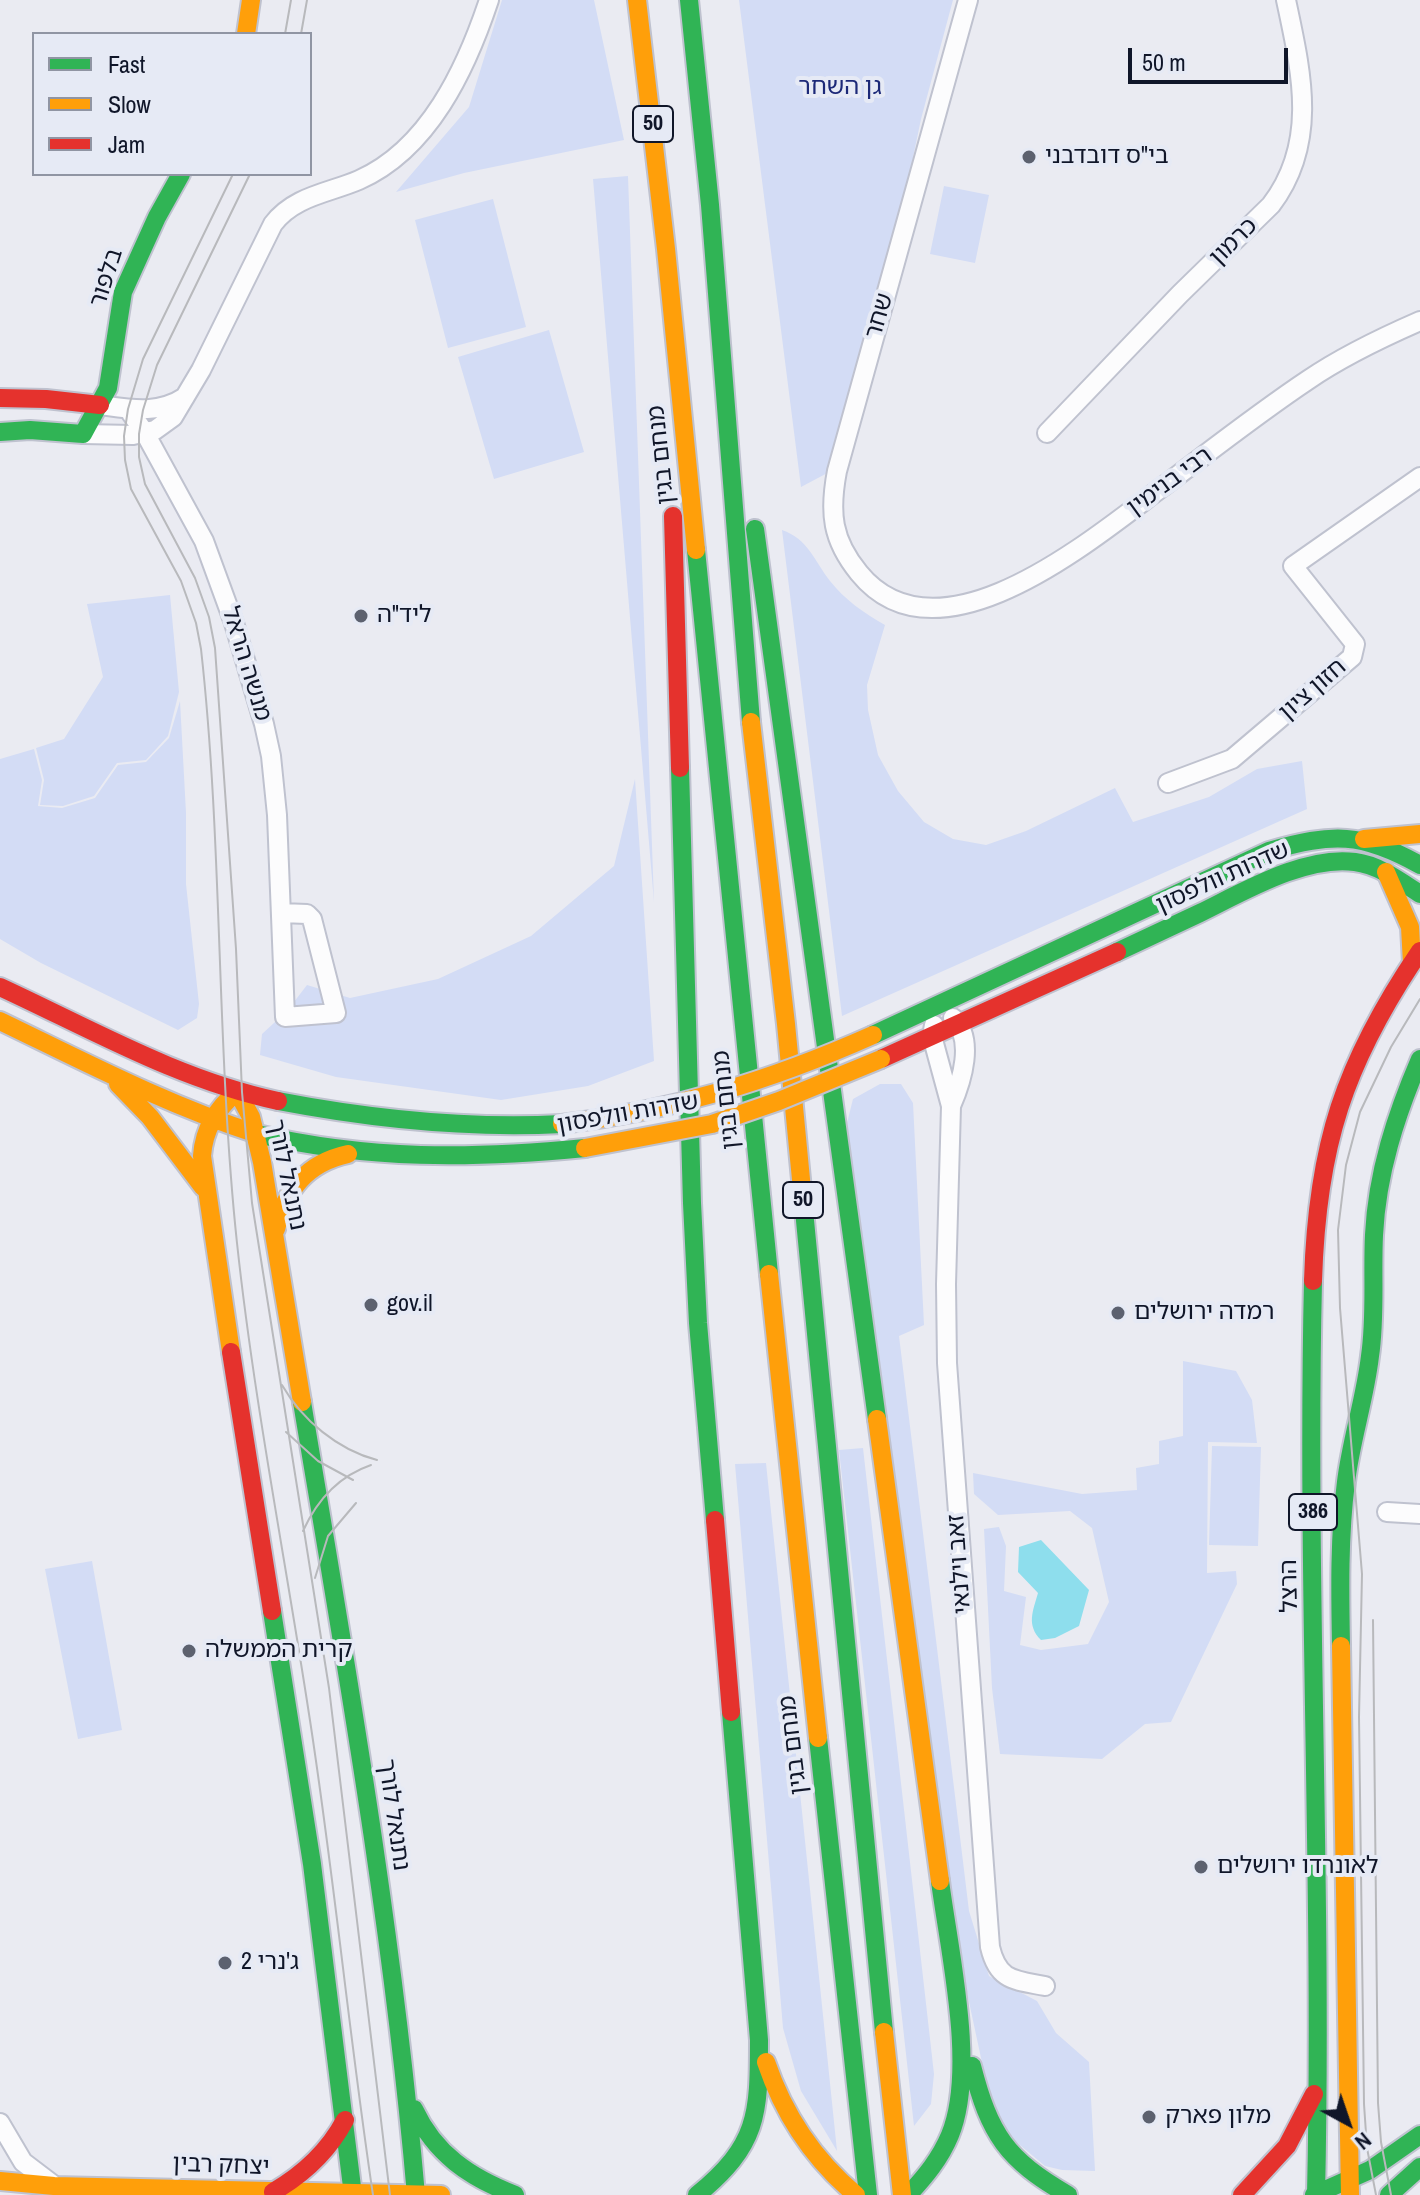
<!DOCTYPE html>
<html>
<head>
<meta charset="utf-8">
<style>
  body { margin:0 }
  #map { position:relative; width:1420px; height:2195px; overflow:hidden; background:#eaebf2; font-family:"Archivo Narrow",sans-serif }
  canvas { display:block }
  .legend { position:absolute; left:32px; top:32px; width:280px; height:144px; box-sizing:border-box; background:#e6eaf5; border:2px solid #9095a3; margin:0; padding:10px 14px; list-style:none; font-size:24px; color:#101629 }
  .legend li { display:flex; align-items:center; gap:16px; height:40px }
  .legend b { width:40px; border:2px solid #9095a3 }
  .north { position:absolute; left:1308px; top:2083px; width:80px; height:80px; -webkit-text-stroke:6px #e6eaf5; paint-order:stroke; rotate:140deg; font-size:22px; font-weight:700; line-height:32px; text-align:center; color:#101629 }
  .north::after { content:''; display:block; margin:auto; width:28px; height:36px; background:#101629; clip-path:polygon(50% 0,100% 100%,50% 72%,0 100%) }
  .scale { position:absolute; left:1128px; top:48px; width:160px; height:36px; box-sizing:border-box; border:4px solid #101629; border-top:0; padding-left:10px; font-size:24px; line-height:28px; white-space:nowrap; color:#101629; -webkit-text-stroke:6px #e6eaf5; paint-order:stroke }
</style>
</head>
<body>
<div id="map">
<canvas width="1420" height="2195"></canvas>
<ul class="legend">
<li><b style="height:10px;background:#30b455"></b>Fast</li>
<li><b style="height:10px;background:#ff9f0a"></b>Slow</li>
<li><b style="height:10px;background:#e5322d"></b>Jam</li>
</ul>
<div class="north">N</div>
<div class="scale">50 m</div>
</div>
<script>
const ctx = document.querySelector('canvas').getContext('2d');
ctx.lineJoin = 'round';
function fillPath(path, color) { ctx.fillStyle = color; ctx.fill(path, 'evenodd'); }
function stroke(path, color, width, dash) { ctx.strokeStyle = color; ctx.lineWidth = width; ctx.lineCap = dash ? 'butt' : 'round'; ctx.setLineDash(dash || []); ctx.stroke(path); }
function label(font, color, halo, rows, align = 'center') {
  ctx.font = font + ' "Archivo Narrow","Noto Sans Hebrew",sans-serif'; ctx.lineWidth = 8; ctx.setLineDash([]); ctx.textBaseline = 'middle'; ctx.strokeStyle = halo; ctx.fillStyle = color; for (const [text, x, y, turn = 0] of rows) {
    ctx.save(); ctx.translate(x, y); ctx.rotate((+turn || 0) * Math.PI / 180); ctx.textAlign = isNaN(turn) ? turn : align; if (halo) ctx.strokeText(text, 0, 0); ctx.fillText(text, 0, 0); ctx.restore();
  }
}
fillPath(new Path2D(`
  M502 0H594L624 140 464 173 396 192 469 107Z
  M739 0H953L921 119 850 461 801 487Z
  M628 176 654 902 593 179Z
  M944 186 989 195 975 263 930 254Z
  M493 199 526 327 448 348 415 220Z
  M549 330 584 452 494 479 458 357Z
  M782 530C808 539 814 560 830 581 845 600 864 613 885 625L867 685 868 710 878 755 898 791 924 822 953 839 986 845 1026 831 1115 788 1133 822 1209 797 1257 769 1302 761 1307 809 842 1016Z
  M170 595 179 692 168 736 146 760 117 763 94 796 63 806 40 805 44 780 36 748 64 739 103 677 87 604Z
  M180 701 186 813V884L199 1004 197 1018 178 1030 41 963 0 939V759L34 749 42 780 38 806 62 808 95 798 118 765 146 762 169 738Z
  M635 779 654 1061 588 1086 501 1100 336 1077 260 1055 262 1034 287 1011 307 985 350 998 438 979 531 936 614 866Z
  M880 1084H901L913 1103 924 1325 899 1336 969 1911 989 1976 1037 2001 1056 2033 1089 2062 1095 2171 1062 2170 1045 2166 1003 2131 987 2086 950 1913 847 1123 853 1099Z
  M1183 1361 1236 1371 1252 1400 1257 1443 1208 1442 1207 1573 1236 1571 1237 1584 1171 1722 1145 1724 1102 1759 1000 1754 992 1688 984 1529 999 1527 1006 1546 1004 1591 1026 1597 1020 1645 1041 1650 1088 1644 1109 1602 1092 1528 1070 1511 998 1515 974 1494 973 1473 1082 1494 1137 1490 1136 1468 1159 1464V1441L1183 1436Z
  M1212 1446 1261 1447 1258 1546 1209 1545Z
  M863 1448 934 2074 931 2104 914 2126 839 1450Z
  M766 1463 837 2151 801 2091 783 2028 735 1464Z
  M92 1561 122 1730 78 1739 45 1569Z`), '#d3dcf5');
fillPath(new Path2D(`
  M1041 1540 1089 1590 1079 1626 1055 1638 1041 1640C1026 1625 1033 1611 1038 1593L1018 1572 1019 1547Z`), '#8edeed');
const street = new Path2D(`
  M968 0 837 471C829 513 832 540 859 573 938 670 1091 540 1161 488 1209 452 1257 414 1308 380 1343 356 1381 338 1420 321
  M100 405C130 409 158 415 185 397
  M128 409 145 433 204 541 234 623 264 724 271 756 277 815 285 1017 336 1013 312 919 307 914 281 913
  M1047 433 1180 294 1271 205C1319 142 1301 71 1286 0
  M83 434 133 435 155 430 173 417 201 370 273 224C294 196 329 193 359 180 429 149 466 69 489 0
  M1168 783 1232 759 1352 657 1355 644 1293 566 1420 477
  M934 1025 932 1036 951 1106 946 1284 947 1363 990 1947C998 1981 1014 1980 1045 1986
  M951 1106C962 1081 975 1039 953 1018
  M1387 1512 1420 1514
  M0 2123 23 2162 52 2184`);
const fast = new Path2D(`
  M689 0 710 205 751 722
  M0 432 30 430 83 434 108 388 123 292 157 217 181 174
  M755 529 877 1419
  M696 550 769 1274
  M680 768 692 1203 698 1323 715 1520
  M1117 952C1145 939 1172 926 1200 913 1243 892 1305 855 1355 862 1379 865 1400 881 1420 894
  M873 1035 1269 851C1333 833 1361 832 1420 865
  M278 1101C372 1119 466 1129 562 1124
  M257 1134C369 1160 472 1159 585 1148
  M803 1200 884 2032
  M1313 1281C1306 1586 1323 1890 1316 2195
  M302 1402C346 1665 393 1929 416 2195
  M272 1611 312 1864 353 2195
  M1341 1646C1340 1592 1339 1536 1346 1482 1351 1440 1365 1399 1370 1356 1376 1316 1372 1275 1374 1235 1377 1173 1396 1115 1420 1059
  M818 1738 868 2195
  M972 2066C990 2135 1006 2159 1068 2195
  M414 2109C435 2154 469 2177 515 2195
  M697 2195C758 2145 759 2115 759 2040L731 1712
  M908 2195C925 2177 940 2159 950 2135 977 2069 949 1951 940 1881
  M1314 2195 1370 2170 1420 2135
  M1389 2195 1420 2167`);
const slow = new Path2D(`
  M637 0 666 249 696 550
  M246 34 251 0
  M751 722 786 1024 803 1200
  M1364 839 1420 834
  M1386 872 1410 927 1412 963
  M0 1021C85 1062 167 1105 257 1134
  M118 1084 150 1117 203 1187
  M237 1091 251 1117 262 1162 302 1402
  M276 1229C286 1189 307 1163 348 1154
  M769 1274 818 1738
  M231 1352 202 1156C204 1128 217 1109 237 1091
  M877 1419 940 1881
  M1341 1646 1350 2195
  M884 2032 902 2195
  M766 2062C784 2115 813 2159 856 2195
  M0 2181 54 2186 441 2195`);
const jam = new Path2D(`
  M0 398 46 399 100 405
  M673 516 680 768
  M0 987C91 1029 179 1080 278 1101
  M881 1059 1117 952
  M1313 1281C1317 1146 1344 1063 1420 951
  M231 1352 272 1611
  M715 1520 731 1712
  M273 2192C304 2174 328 2152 345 2120
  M1242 2195 1287 2146 1314 2094`);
stroke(street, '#bfc2cf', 22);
stroke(fast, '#bfc2cf', 22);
stroke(slow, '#bfc2cf', 22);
stroke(jam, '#bfc2cf', 22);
stroke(street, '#fcfcfd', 18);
stroke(fast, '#30b455', 18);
stroke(slow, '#ff9f0a', 18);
stroke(jam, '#e5322d', 18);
stroke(new Path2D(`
  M285 34 291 0
  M301 34 307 0
  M233 174 143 359 128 409 124 436 125 460 131 489 181 581 196 623 201 649C223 846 216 1046 237 1243 254 1401 285 1557 309 1714 334 1874 349 2035 373 2195
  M250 174 157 365 143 410 139 434V457L145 484 195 578 209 617 215 648 236 949 242 1092 252 1203 329 1688 390 2195
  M282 1385C302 1420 338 1450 377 1460
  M286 1432 318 1461 353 1480
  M303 1531C317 1500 339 1476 371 1465
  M315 1578 328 1536 356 1503
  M1373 1620 1378 2103 1381 2142 1391 2195
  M1376 2195 1367 2148 1364 2104 1359 1717 1362 1574 1340 1308 1338 1230 1346 1165 1360 1112 1391 1047 1420 999`), '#b8b9bc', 2);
const slowBridge = new Path2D(`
  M562 1124C672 1111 772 1080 873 1035
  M585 1148 712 1124 779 1101 881 1059`);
stroke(slowBridge, '#bfc2cf', 22, []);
stroke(slowBridge, '#ff9f0a', 18);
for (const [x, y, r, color] of [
  [1029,157,8,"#5c616f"],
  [361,616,8,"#5c616f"],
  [371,1305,8,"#5c616f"],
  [1118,1313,8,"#5c616f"],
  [189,1651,8,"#5c616f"],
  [1201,1867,8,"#5c616f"],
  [225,1963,8,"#5c616f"],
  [1149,2117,8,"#5c616f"]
]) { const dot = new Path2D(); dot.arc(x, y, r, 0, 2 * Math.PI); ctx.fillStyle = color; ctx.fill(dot); stroke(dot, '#e6eaf5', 3); }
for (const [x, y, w] of [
  [653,124,40],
  [803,1200,40],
  [1313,1512,48]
]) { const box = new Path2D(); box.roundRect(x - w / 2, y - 18, w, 36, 6); ctx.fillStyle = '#e6eaf5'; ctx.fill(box); stroke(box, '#101629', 2); }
label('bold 22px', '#101629', null, [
  ["50",653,124],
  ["50",803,1200],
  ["386",1313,1512]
]);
label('24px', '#1c2978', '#e6eaf5', [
  ["גן השחר",840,88]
]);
label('24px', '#101629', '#e6eaf5', [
  ["בי\"ס דובדבני",1045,157],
  ["ליד\"ה",377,616],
  ["gov.il",387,1305],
  ["רמדה ירושלים",1134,1313],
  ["קרית הממשלה",205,1651],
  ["לאונרדו ירושלים",1217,1867],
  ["ג'נרי 2",241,1963],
  ["מלון פארק",1165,2117]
], 'left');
label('24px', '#101629', '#e6eaf5', [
  ["כרמון",1234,242,-45],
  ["בלפור",107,278,-72],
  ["שחר",880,316,-74],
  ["מנחם בגין",662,455,-96],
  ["רבי בנימין",1170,482,-36],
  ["מנשה הראל",246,664,73],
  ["חזון ציון",1313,690,-41],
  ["שדרות וולפסון",1223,878,-24],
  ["מנחם בגין",727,1100,-96],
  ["שדרות וולפסון",628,1114,-10],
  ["נתנאל לורך",286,1175,78],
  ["זאב וילנאי",960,1564,-94],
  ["הרצל",1290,1586,-91],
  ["מנחם בגין",794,1745,-97],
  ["נתנאל לורך",393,1815,82],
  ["יצחק רבין",221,2166,2]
]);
</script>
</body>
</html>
